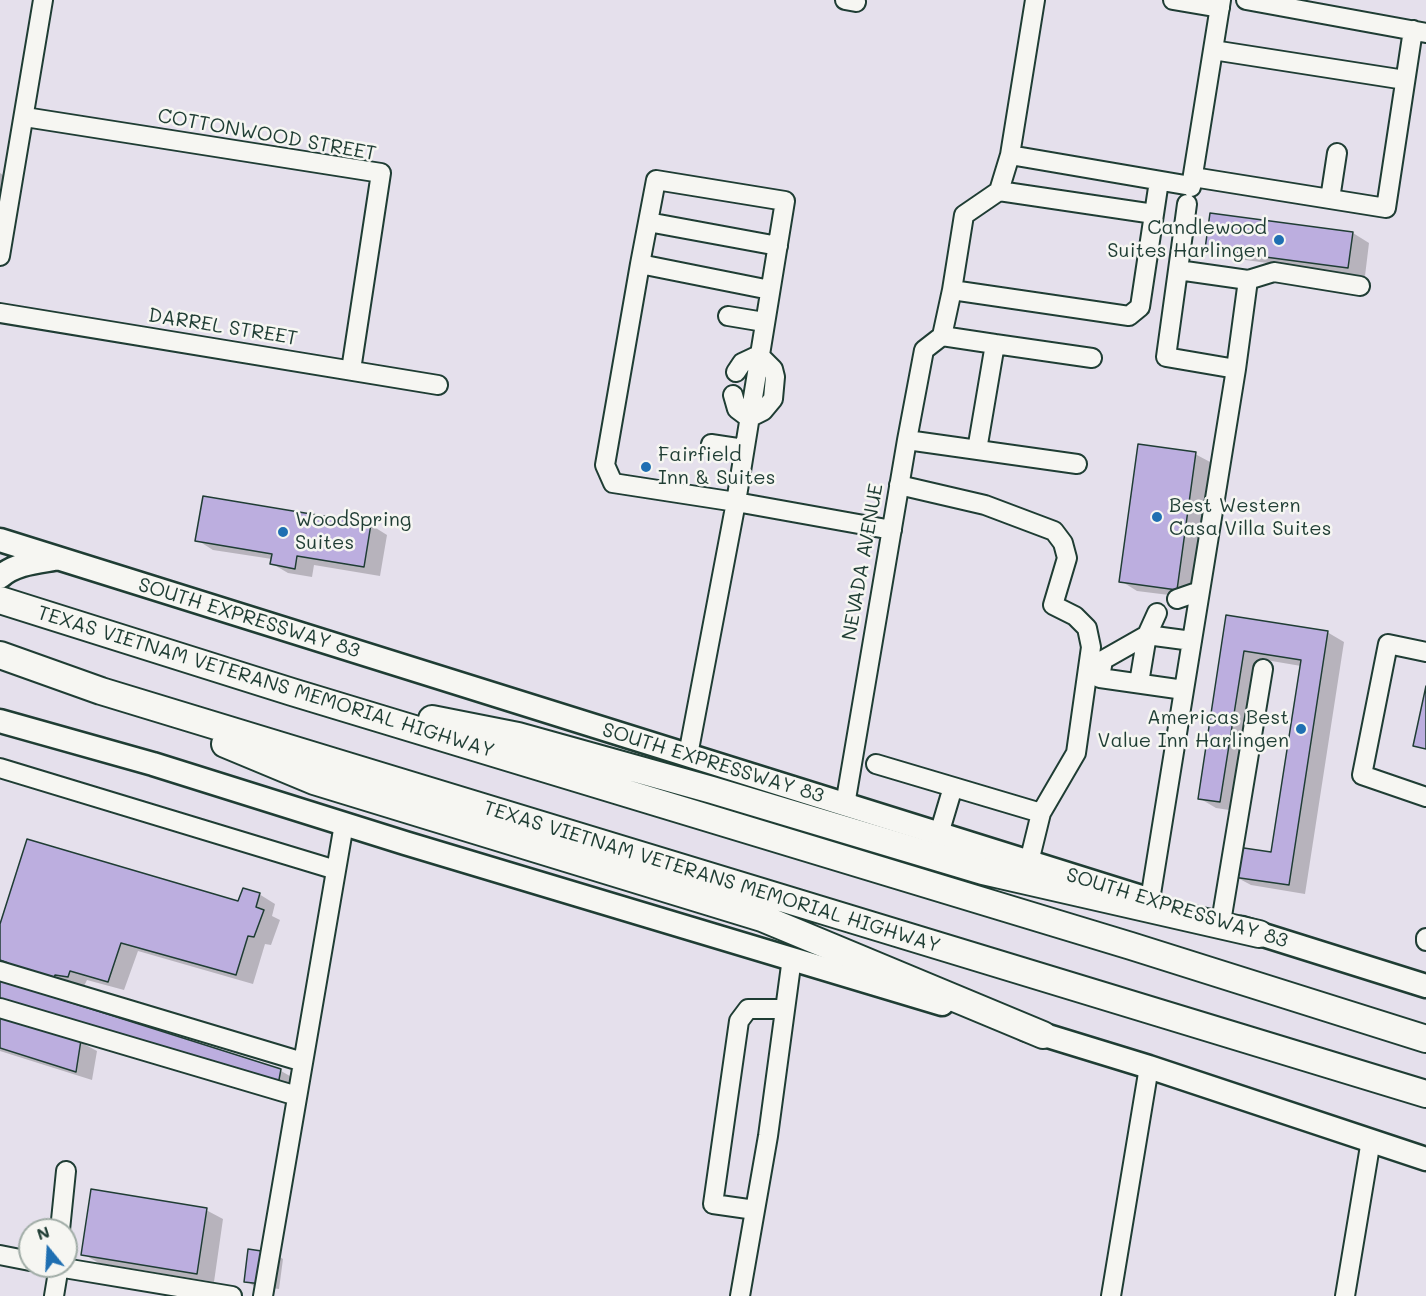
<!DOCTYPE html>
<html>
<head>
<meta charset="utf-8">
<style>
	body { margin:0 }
	#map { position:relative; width:1426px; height:1296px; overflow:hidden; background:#e5e0ec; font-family:Mali,sans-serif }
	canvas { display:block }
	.north { position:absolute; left:18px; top:1218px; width:60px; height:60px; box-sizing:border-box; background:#f6f6f2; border:2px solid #a0aca6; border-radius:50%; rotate:342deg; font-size:16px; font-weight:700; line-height:24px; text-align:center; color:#1f3d34 }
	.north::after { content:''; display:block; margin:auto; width:21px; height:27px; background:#1f6fb2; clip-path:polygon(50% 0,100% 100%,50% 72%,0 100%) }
</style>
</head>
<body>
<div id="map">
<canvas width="1426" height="1296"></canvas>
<div class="north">N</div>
</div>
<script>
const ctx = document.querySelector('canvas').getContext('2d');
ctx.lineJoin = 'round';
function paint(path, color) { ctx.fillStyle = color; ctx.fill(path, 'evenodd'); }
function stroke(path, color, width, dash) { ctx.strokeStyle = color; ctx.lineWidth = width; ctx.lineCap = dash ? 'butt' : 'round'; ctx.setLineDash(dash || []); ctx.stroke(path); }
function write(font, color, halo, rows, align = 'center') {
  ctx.font = font + ' Mali,sans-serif'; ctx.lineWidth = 5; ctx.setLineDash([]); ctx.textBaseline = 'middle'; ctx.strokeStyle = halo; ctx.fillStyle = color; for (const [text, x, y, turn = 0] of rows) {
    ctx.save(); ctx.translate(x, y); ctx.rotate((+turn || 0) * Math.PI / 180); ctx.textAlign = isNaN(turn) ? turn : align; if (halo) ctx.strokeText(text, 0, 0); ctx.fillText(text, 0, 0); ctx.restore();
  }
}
paint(new Path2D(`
	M0,173l6,4 -6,30z
	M1211,215l142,18 16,10 -4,33 -142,-19 -16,-9z
	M1195,454l17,9 -19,135 -56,-7 -16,-10z
	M204,497l167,28 16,10 -7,41 -66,-11 -2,12 -24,-4 -17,-10 1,-4 -59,-9 -16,-10z
	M1227,617l100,15 17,10 -39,252 -54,-9 -17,-9 38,-22 29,-188 -41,-7 -24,152 -20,-3 -17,-10z
	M259,894l16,10 -3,12 8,4 -9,25 -6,-1 -12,40 -115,-33 -14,39 -37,-10 -3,6 -12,-3 -8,19 217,69 16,9 -3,13 -294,-108 8,-19 -8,-5v-32l239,-26z
	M0,1017l80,25 17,9 -5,29 -92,-29z
	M206,1210l17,9 -9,63 -115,-19 -16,-9z
	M275,1254l8,5 -4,30 -25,-3 -8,-5z`), '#0003');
const building = new Path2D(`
	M1210,213l143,19 -5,36 -143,-19z
	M1138,444l58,8 -19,138 -58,-8z
	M203,496l168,28 -7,43 -67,-11 -2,13 -25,-5 2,-10 -77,-13z
	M1226,615l102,16 -39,254 -56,-8 4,-30 34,5 30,-192 -57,-9 -24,151 -22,-3z
	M1426,686v63l-13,-3z
	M27,839l211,62 5,-13 17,5 -4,14 8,3 -10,27 -6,-1 -12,39 -115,-32 -13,39 -38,-11 -2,6 -13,-2 -8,20 234,74 -3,16 -278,-83v-20l8,-19 -8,-3v-36z
	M0,1016l81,24 -5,32 -76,-24z
	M91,1189l116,19 -10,66 -116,-19z
	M248,1249l27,4 -4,32 -27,-3z`);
paint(building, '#bcaedf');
stroke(building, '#1f3d34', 1.5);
const minor = new Path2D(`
	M845,0l11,2
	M1035,0l-25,155 181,31
	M1173,0l47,8
	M1246,0l180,33
	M1213,50l192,30
	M25,117l356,56 -30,197
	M1010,155l-11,36 -35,24 -12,75 177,26 11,-9 19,-126
	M1193,177l193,31 27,-178
	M1191,187l30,-187
	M999,191l155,23
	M1330,199l7,-46
	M648,222l130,24
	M0,256l43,-256
	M640,264l16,-84 129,21 -49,301 -123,-19 -8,-18 35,-201 130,26
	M1178,270l9,-66
	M1248,280l26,-8 86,14
	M0,313l438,72
	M728,316l36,6
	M942,336l53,8
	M942,336l10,-46
	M733,395l4,14 12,9 14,-7 10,-12 2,-22 -2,-8 -14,-14 -17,8 -6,9
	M907,440l170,24
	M711,444l33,5
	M977,450l18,-106 97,14
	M899,485l86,20 69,26 9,12 4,15 -14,47 22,11 12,12 4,19 -15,106 -35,60
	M1177,599l23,-8
	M1426,652l-38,-8 -26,131 64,22
	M1139,683l8,-48 10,-22
	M1184,690l-84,-12 3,-18 44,-25 45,6
	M688,755l48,-253 156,28
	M876,764l165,49 -12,49
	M0,768l336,102
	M845,805l62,-365 17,-90 18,-14
	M939,834l14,-47
	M1150,900l86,-531 12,-89 -70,-10 -12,87 70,12
	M1221,922l42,-253
	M1426,938v3
	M0,971l303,91
	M0,1008l297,88
	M755,1210l-42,-6 26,-183 9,-12h37
	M60,1230l6,-59
	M0,1255l30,6
	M52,1266l180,30
	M54,1296l5,-30
	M263,1296l81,-472
	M740,1296l28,-160 24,-178
	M1111,1296l38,-229
	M1345,1296l26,-156`);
const major = new Path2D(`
	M0,540l1138,356
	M0,577c14,-13 36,-15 54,-18
	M0,721l153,43 252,79 537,161
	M1241,928l185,58
	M1025,1029l124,38 277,92`);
const highway = new Path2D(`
	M0,600l292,92 839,254 295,93
	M0,655l101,36 1325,403
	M432,719l86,17 194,54 271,81 276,63
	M225,744l89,37 448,137 281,117`);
stroke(minor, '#1f3d34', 22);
stroke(major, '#1f3d34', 27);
stroke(highway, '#1f3d34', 30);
stroke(minor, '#f6f6f2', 18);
stroke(major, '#f6f6f2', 22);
stroke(highway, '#f6f6f2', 26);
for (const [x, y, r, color] of [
	[1279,240,6,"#1f6fb2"],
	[646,467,6,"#1f6fb2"],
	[1157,517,6,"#1f6fb2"],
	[283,532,6,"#1f6fb2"],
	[1301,729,6,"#1f6fb2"]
]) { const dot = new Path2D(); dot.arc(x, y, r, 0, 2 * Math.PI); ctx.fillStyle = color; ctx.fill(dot); stroke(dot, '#f6f6f2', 2); }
write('20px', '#1f3d34', '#f6f6f2', [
	["COTTONWOOD STREET",267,135,10],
	["DARREL STREET",223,327,9],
	["NEVADA AVENUE",863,562,-80],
	["SOUTH EXPRESSWAY 83",249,618,17],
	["TEXAS VIETNAM VETERANS MEMORIAL HIGHWAY",266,682,17],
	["SOUTH EXPRESSWAY 83",713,763,17],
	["TEXAS VIETNAM VETERANS MEMORIAL HIGHWAY",712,877,17],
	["SOUTH EXPRESSWAY 83",1177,908,17]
]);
write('20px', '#1f3d34', '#f6f6f2', [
	["Candlewood",1267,228,"right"],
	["Suites Harlingen",1267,251,"right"],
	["Fairfield",658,455],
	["Inn & Suites",658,478],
	["Best Western",1169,506],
	["Casa Villa Suites",1169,529],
	["WoodSpring",295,520],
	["Suites",295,543],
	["Americas Best",1289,718,"right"],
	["Value Inn Harlingen",1289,741,"right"]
], 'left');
</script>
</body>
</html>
